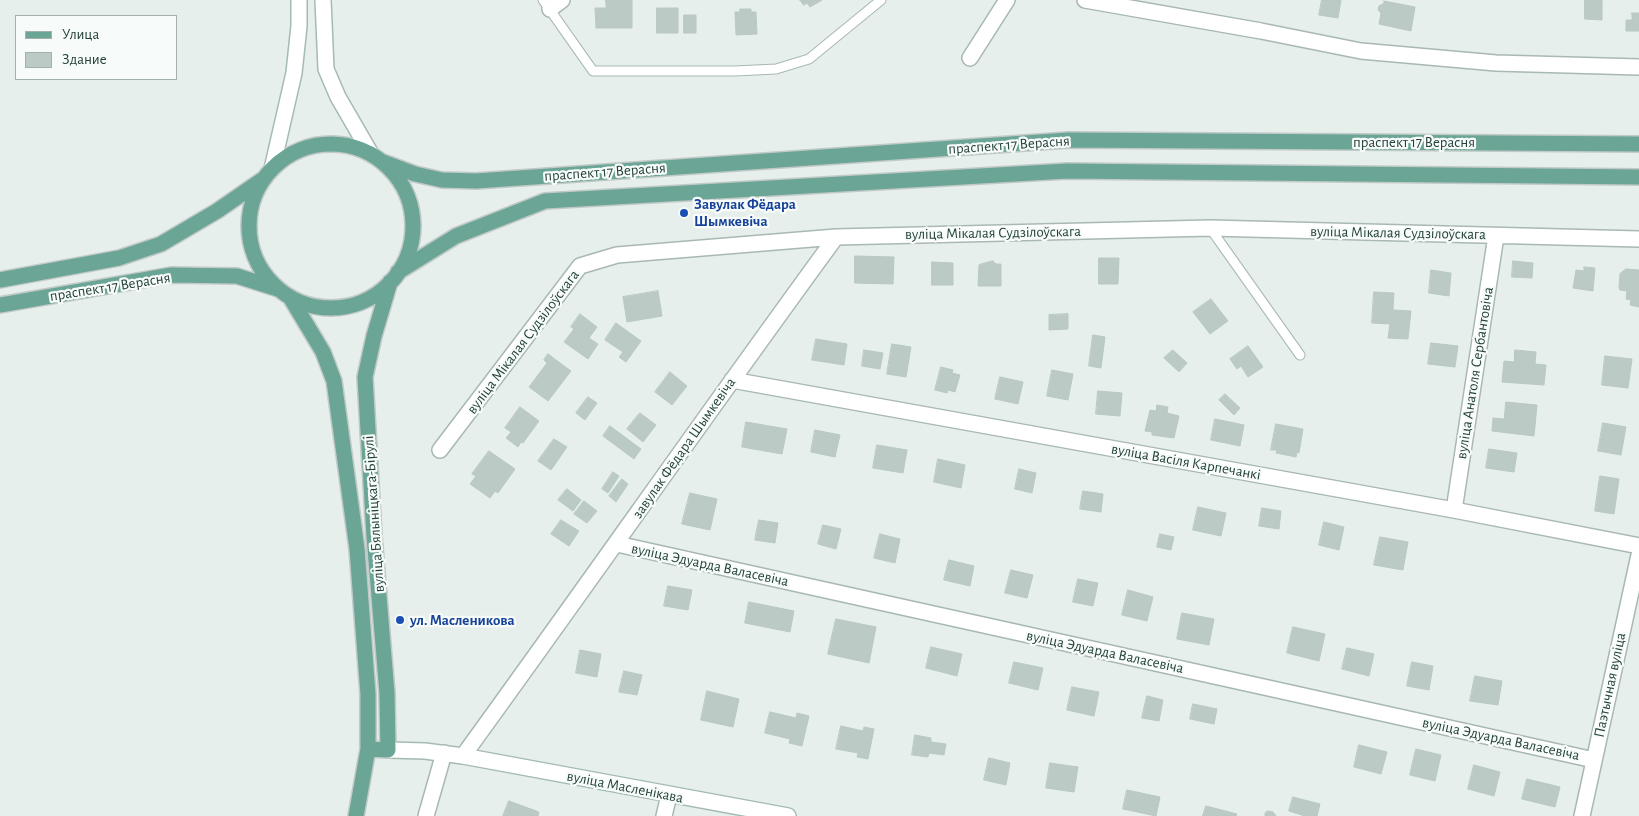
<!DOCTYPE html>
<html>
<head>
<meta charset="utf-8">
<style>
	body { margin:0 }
	#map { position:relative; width:1639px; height:816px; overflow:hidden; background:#e6efeb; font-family:"Alegreya Sans",sans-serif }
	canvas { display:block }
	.legend { position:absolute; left:15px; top:15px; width:162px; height:65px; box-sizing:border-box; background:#f7fbf9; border:1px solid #a3b1ad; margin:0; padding:6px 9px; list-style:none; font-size:15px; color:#24423a }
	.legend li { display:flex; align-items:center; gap:10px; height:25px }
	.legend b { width:25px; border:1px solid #a3b1ad }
</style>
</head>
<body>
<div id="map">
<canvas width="1639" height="816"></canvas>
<ul class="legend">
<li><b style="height:6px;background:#6aa596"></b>Улица</li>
<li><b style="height:14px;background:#bbcac4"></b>Здание</li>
</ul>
</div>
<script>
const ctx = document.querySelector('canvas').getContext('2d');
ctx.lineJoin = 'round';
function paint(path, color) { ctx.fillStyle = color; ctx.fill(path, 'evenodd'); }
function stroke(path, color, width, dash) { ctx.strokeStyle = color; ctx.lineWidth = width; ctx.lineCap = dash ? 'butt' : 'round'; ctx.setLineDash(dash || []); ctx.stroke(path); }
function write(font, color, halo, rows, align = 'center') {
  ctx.font = font + ' "Alegreya Sans",sans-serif'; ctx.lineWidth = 4.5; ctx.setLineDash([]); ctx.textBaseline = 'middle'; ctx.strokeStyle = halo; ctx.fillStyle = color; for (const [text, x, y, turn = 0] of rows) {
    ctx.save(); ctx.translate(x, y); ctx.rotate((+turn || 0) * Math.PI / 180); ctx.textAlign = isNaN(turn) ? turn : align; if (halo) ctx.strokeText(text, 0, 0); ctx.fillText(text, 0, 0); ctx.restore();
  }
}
const building = new Path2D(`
	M606,0h26v28h-36l-1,-20h11z
	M800,0h22l-12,7 -3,-4 -3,2z
	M1322,0h19l-3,18 -19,-3z
	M1585,0h17v20l-17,-1z
	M1384,1l31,6 -4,24 -32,-7 2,-11 -3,-3 1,-4 5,-3z
	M657,8h21v25h-21z
	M740,9h11v3h5l1,22 -21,1 -1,-23h5z
	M1632,13h7v18h-13v-11h6z
	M684,15h12v18h-12z
	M855,256l39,1 -1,27 -38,-1z
	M1099,258h20l-1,26h-19z
	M993,261l3,3h5v22h-23l1,-21z
	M1513,261l20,2 -1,15 -20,-1z
	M932,262l21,1v22h-21z
	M1584,267l11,1 -2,23 -20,-3 3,-18 8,1z
	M1626,269l13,1v37l-9,-2 1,-5 -5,-1 1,-8 -7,-1 -1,-3 1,-13z
	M1431,270l20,3 -2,23 -20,-3z
	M658,291l4,25 -35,6 -4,-25z
	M1374,292l20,1 -1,17 18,1 -3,28 -20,-1 2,-14 -18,-1z
	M1211,299l17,22 -18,13 -17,-22z
	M580,314l17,13 -8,11 9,6 -10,15 -24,-17 10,-13 -3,-2z
	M1068,314v15l-19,1v-15z
	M616,323l25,18 -15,21 -7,-5 4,-5 -18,-12z
	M1093,335l12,2 -4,31 -12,-2z
	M816,339l31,5 -3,21 -32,-5z
	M1431,343l27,3 -3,21 -27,-3z
	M892,344l19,3 -5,30 -19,-3z
	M1248,346l15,21 -15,10 -7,-11 -4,3 -7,-10z
	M864,350l19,3 -3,16 -18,-3z
	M1173,350l14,13 -8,9 -15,-14z
	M1515,350l21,2 -1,12 11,1 -2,20 -42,-3 2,-21 10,1z
	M548,354l23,17 -23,30 -19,-14 18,-24 -3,-3z
	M1605,356l27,3 -4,29 -26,-3z
	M941,367l12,3 -1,3 8,2 -5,17 -7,-2 -1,3 -12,-3z
	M1052,370l21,4 -5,26 -21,-4z
	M670,372l17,14 -15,19 -17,-13z
	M1000,377l23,5 -5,22 -23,-5z
	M1098,391l24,2 -2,23 -24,-2z
	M1225,394l15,14 -6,7 -15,-15z
	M588,397l9,6 -12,17 -9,-7z
	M1506,402l31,3 -3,31 -42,-5 1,-13 11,1z
	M1157,405l11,2 -1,6 12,3 -5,22 -22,-3v-3l-7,-1 5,-21 6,1z
	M520,407l19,14 -16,22 -2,-1 -3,5 -12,-9 5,-6 -6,-4z
	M640,413l16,12 -13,17 -16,-13z
	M1215,419l29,6 -4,21 -29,-6z
	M746,422l41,7 -5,25 -40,-7z
	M1603,423l23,4 -5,28 -23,-4z
	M1276,424l27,5 -4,24 -2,-1 -1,5 -20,-4 1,-3h-6z
	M610,426l31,23 -7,10 -31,-23z
	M815,430l25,5 -5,22 -24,-5z
	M554,439l13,8 -16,23 -13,-9z
	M877,445l30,5 -4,23 -30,-5z
	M1489,449l28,4 -3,19 -28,-4z
	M489,451l26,18 -17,24 -3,-2 -5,7 -20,-14 6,-8 -4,-2z
	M938,459l27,6 -4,23 -27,-6z
	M1019,469l17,4 -4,20 -17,-4z
	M613,472l6,4 -11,17 -6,-4z
	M1600,476l19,3 -5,35 -19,-3z
	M622,479l6,5 -12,18 -7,-6z
	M567,489l14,11 -8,11 -15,-11z
	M1083,491l20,3 -2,18 -21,-3z
	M690,493l27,6 -7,31 -28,-6z
	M584,501l13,10 -10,12 -13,-9z
	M1198,507l28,6 -5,23 -28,-6z
	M1262,508l19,3 -2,18 -20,-3z
	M561,520l18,11 -10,15 -18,-12z
	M759,520l19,3 -3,20 -20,-3z
	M1324,522l20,5 -5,23 -20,-5z
	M823,525l18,4 -5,20 -18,-5z
	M880,534l20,5 -5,24 -21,-5z
	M1160,534l14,3 -3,13 -14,-3z
	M1380,537l28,5 -5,28 -29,-5z
	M949,560l25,6 -4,20 -26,-6z
	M1011,570l22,5 -6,23 -22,-5z
	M1078,579l20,4 -5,23 -20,-4z
	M668,586l24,4 -4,20 -24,-4z
	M1128,590l25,7 -6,24 -25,-6z
	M749,602l45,9 -4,21 -45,-9z
	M1182,613l32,6 -5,26 -32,-6z
	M836,619l40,8 -7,36 -41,-9z
	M1293,627l32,7 -6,27 -32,-8z
	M931,647l31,7 -5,22 -31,-8z
	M1347,648l27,6 -5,22 -27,-7z
	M580,650l21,4 -4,23 -21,-4z
	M1014,662l29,6 -5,22 -29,-7z
	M1412,662l21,4 -4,24 -22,-4z
	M624,671l18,4 -5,20 -18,-3z
	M1475,676l27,5 -4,24 -28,-4z
	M1072,687l27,5 -5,24 -27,-6z
	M707,691l32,8 -6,28 -32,-7z
	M1147,696l16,4 -4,21 -17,-3z
	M1193,704l24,5 -3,15 -24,-5z
	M770,712l26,6 1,-5 12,3 -7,30 -13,-3 1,-4 -25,-6z
	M841,726l22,5 1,-4 10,2 -6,30 -11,-2 1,-4 -22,-4z
	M915,735l16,3v4l15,2 -2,11 -15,-2 -1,4 -16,-2z
	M1359,745l28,7 -6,22 -27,-7z
	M1416,749l25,6 -6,26 -25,-6z
	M989,758l21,5 -4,22 -22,-5z
	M1050,763l28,4 -4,25 -28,-4z
	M1474,765l26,7 -6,24 -26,-7z
	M1527,779l33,8 -5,20 -33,-8z
	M1127,790l33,7 -4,19 -33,-7z
	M1293,797l27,7 -3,12h-12l-16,-5z
	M509,801l30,11 -1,4h-35z
	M1206,806l31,8 -1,2h-33z
	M1268,811l5,1 3,4h-11v-3z`);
paint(building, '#bbcac4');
stroke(building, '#b8c9c2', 1);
const service = new Path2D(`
	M543,0l50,71h142l41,-2 33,-10 72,-59
	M1210,228l90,127`);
const minor = new Path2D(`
	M1085,0l176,31 100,20 135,12 143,4
	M550,9l12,-9
	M970,58l37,-58
	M732,380l722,130 185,36
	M440,450l140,-184 37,-11 219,-18 374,-9 429,11
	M1454,510l42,-274
	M617,544l977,216
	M463,756c125,-172 247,-347 373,-519
	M426,816l18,-63
	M664,816l5,-21
	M1582,816l57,-261`);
const secondary = new Path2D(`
	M323,0l3,69 12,28 33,57
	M272,169l22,-96 5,-47v-26
	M388,750l37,1 38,5 325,60`);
const primary = new Path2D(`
	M249 226a82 82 0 1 1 164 0a82 82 0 1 1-164 0Z
	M383,162l32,12 27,6 34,1 592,-41 571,4
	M398,272l58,-36 89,-35 522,-30 572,6
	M0,280l119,-22 42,-14 56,-33 45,-31
	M290,297l33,55 11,29 23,168 11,145v55
	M0,305l171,-30 66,1 41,13
	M356,816l12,-67 20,1 -1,-57 -13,-157 -9,-159 9,-41 16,-54`);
stroke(service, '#a8b8b2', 11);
stroke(minor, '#a8b8b2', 18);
stroke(secondary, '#a4bbb3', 18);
stroke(primary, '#c2cac8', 18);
stroke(service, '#fff', 9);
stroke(minor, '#fff', 15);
stroke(secondary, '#fff', 15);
stroke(primary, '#6aa596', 15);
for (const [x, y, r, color] of [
	[684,213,5,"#1a4fb4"],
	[400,620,5,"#1a4fb4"]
]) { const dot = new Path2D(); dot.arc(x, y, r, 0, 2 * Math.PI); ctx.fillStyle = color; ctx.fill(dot); stroke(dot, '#f7fbf9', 2); }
write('15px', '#24423a', '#f7fbf9', [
	["праспект 17 Верасня",1414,142],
	["праспект 17 Верасня",1009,145,-4],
	["праспект 17 Верасня",605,172,-4],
	["вуліца Мікалая Судзілоўскага",993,233,-1],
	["вуліца Мікалая Судзілоўскага",1398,233,1],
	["праспект 17 Верасня",110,287,-9],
	["вуліца Мікалая Судзілоўскага",523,342,-53],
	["вуліца Анатоля Сербантовіча",1475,373,-81],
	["завулак Фёдара Шымкевіча",684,448,-55],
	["вуліца Васіля Карпечанкі",1186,462,10],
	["вуліца Бялыніцкага-Бірулі",374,514,-94],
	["вуліца Эдуарда Валасевіча",710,565,12],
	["вуліца Эдуарда Валасевіча",1105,652,12],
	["Паэтычная вуліца",1610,685,-78],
	["вуліца Эдуарда Валасевіча",1501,739,12],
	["вуліца Масленікава",625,787,11]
]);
write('bold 15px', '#164399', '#f7fbf9', [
	["Завулак Фёдара",694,204],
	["Шымкевіча",694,221],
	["ул. Масленикова",410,620]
], 'left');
</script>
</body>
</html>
